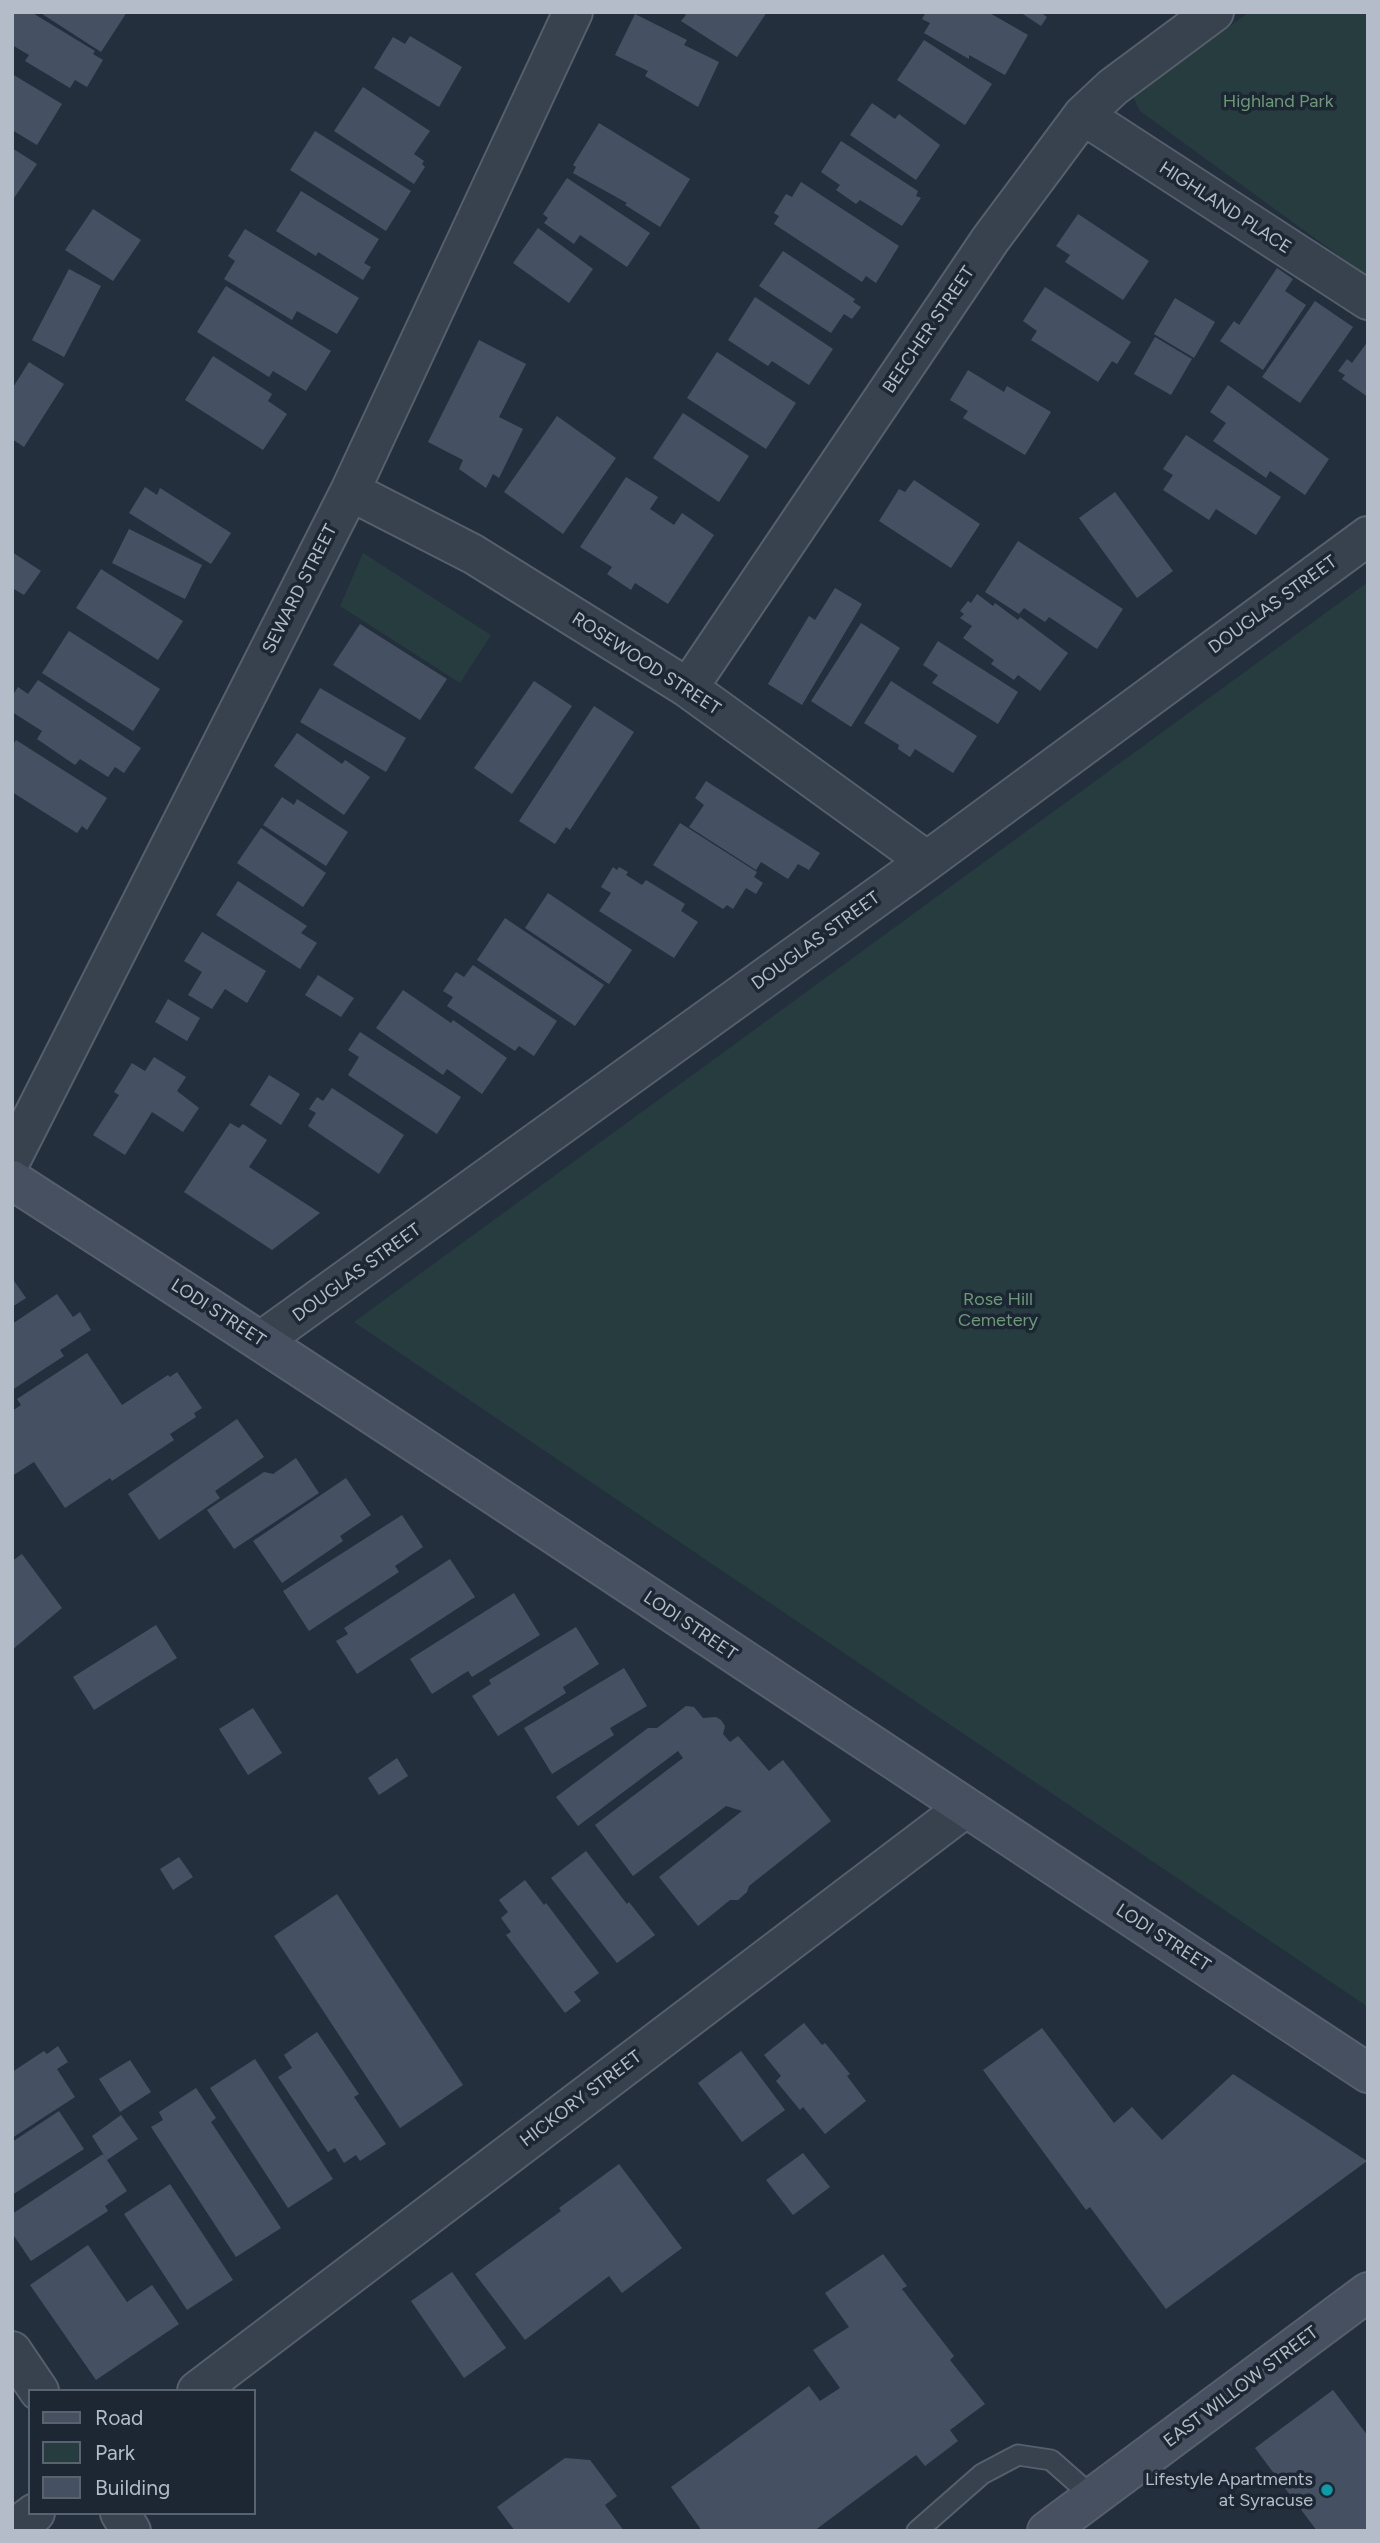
<!DOCTYPE html>
<html>
<head>
<meta charset="utf-8">
<style>
	body { margin:0 }
	#map { position:relative; width:1380px; height:2543px; overflow:hidden; background:#242f3e; font-family:Figtree,sans-serif }
	canvas { display:block }
	.frame { position:absolute; inset:0; border:14px solid #b4bcc9; pointer-events:none }
	.legend { position:absolute; left:28px; top:2389px; width:228px; height:126px; box-sizing:border-box; background:#1d2633; border:2px solid #59626f; margin:0; padding:9px 12px; list-style:none; font-size:21px; color:#b4bcc9 }
	.legend li { display:flex; align-items:center; gap:14px; height:35px }
	.legend b { width:35px; border:2px solid #59626f }
</style>
</head>
<body>
<div id="map">
<canvas width="1380" height="2543"></canvas>
<div class="frame"></div>
<ul class="legend">
<li><b style="height:9px;background:#465061"></b>Road</li>
<li><b style="height:19px;background:#263c3f"></b>Park</li>
<li><b style="height:19px;background:#455162"></b>Building</li>
</ul>
</div>
<script>
const ctx = document.querySelector('canvas').getContext('2d');
ctx.lineJoin = 'round';
function paint(path, color) { ctx.fillStyle = color; ctx.fill(path, 'evenodd'); }
function stroke(path, color, width, dash) { ctx.strokeStyle = color; ctx.lineWidth = width; ctx.lineCap = dash ? 'butt' : 'round'; ctx.setLineDash(dash || []); ctx.stroke(path); }
function write(font, color, halo, rows, align = 'center') {
  ctx.font = font + ' Figtree,sans-serif'; ctx.lineWidth = 7; ctx.setLineDash([]); ctx.textBaseline = 'middle'; ctx.strokeStyle = halo; ctx.fillStyle = color; for (const [text, x, y, turn = 0] of rows) {
    ctx.save(); ctx.translate(x, y); ctx.rotate((+turn || 0) * Math.PI / 180); ctx.textAlign = isNaN(turn) ? turn : align; if (halo) ctx.strokeText(text, 0, 0); ctx.fillText(text, 0, 0); ctx.restore();
  }
}
paint(new Path2D(`
	M1249,12h119v265l-228,-166 -7,-14z
	M363,553l128,82 -31,48 -120,-77z
	M1368,582v1425l-1014,-685z`), '#263c3f');
paint(new Path2D(`
	M12,12h19l64,39 -2,3 10,6 -16,27 -12,-7 -5,8 -45,-27 4,-6 -17,-10z
	M39,12h88l-26,40z
	M682,12h85l-30,45 -56,-36 5,-6z
	M926,12h62l40,23 -23,40 -36,-20v4l-45,-26 6,-10 -8,-4z
	M1020,12h20l7,5 -6,9z
	M635,14l52,26 -3,5 35,17 -21,45 -53,-31 3,-5 -33,-16z
	M410,36l52,31 -23,40 -65,-39 19,-31 12,7z
	M924,40l68,44 -27,41 -68,-45z
	M12,74l50,30 -25,41 -25,-15z
	M363,87l67,44 -16,23 10,7 -2,3 3,3 -11,17 -80,-53z
	M872,103l23,16 4,-5 41,31 -24,35 -66,-45z
	M599,123l91,56 -30,48 -35,-22 2,-2 -54,-30 3,-6 -3,-2z
	M315,131l96,60 -25,40 -96,-61z
	M841,141l77,50 -2,5 5,2 -19,28 -42,-26 -4,4 -20,-14 4,-5 -19,-13z
	M12,148l25,16 -25,37z
	M567,178l83,55 -23,34 -47,-32 -6,9 -30,-21 4,-5 -5,-4z
	M801,182l98,64 -23,37 -10,-7 -4,6 -88,-58 5,-8 -5,-3 12,-19 6,3z
	M301,191l78,48 -15,24 7,4 -8,13 -45,-28 -2,4 -40,-25z
	M93,209l48,31 -28,41 -48,-31z
	M1078,214l71,47 -26,39 -58,-38 5,-7 -14,-9z
	M538,228l55,41 -24,34 -56,-40z
	M245,229l114,69 -22,36 -40,-23 -5,9 -68,-41 11,-18 -7,-5z
	M783,251l72,48 -2,3 8,5 -9,12 -8,-5 -13,19 -72,-47z
	M1277,268l16,11 -8,12 21,14 -43,65 -43,-29 14,-20 5,4z
	M69,269l32,17 -37,71 -32,-17z
	M226,286l105,65 -25,40 -33,-20 -4,6 -72,-45z
	M1045,287l86,55 -14,22 -5,-3 -14,21 -67,-42 6,-9 -14,-10z
	M755,297l78,52 -24,36 -37,-24 -4,5 -40,-26z
	M1175,298l40,24 -21,36 -40,-24z
	M1315,301l38,26 -53,76 -38,-26z
	M1155,337l37,22 -21,36 -37,-21z
	M479,340l47,24 -27,53 24,12 -24,49 -6,-4 -7,14 -27,-19 4,-9 -35,-18z
	M1368,341v56l-26,-18 3,-4 -7,-4 9,-12 5,4z
	M717,352l79,51 -30,46 -79,-51z
	M213,356l59,38 -4,7 19,13 -24,36 -78,-50z
	M29,362l35,22 -40,63 -12,-8v-50z
	M968,370l36,22 3,-6 44,26 -26,43 -62,-37 5,-7 -18,-11z
	M1228,385l101,74 -24,36 -35,-24 -4,7 -53,-37 13,-18 -16,-11z
	M683,413l66,43 -30,46 -66,-44z
	M557,416l59,42 -53,76 -59,-42z
	M1186,435l95,62 -25,38 -40,-26 -7,11 -46,-30 10,-15 -10,-6z
	M626,477l32,20 -8,12 24,16 8,-12 32,22 -46,69 -33,-21 -4,7 -24,-16 5,-7 -32,-20z
	M914,480l66,44 -29,44 -72,-47 20,-32 6,3z
	M145,487l12,8 3,-7 71,45 -20,31 -82,-51z
	M1115,492l58,79 -36,27 -58,-80z
	M129,529l73,36 -17,34 -73,-36z
	M1018,541l105,68 -26,40 -48,-32 -4,5 -21,-14 -5,6 -34,-22z
	M12,552l29,19 -17,24 -12,-7z
	M101,569l82,52 -25,39 -82,-52z
	M835,588l27,16 -60,101 -34,-21 41,-68 6,4z
	M977,594l16,12 2,-3 23,17 2,-3 48,36 -28,38 -22,-16 -4,5 -23,-16 3,-4 -31,-22 9,-12 -12,-8 4,-4 -4,-3 8,-10 3,2z
	M861,623l39,25 -49,79 -40,-26z
	M360,624l87,55 -27,41 -87,-55z
	M69,631l91,58 -27,42 -91,-58z
	M938,641l80,51 -20,32 -66,-41 6,-8 -15,-10z
	M38,680l103,68 -17,25 -9,-6 -7,10 -28,-18 -5,6 -38,-26 5,-8 -30,-19v-16l6,-9 10,7z
	M534,681l38,25 -60,88 -38,-26z
	M891,681l86,55 -24,37 -38,-24 -5,8 -12,-8 1,-4 -35,-22z
	M320,688l86,50 -20,34 -86,-50z
	M594,706l40,26 -64,98 -4,-3 -11,17 -36,-23z
	M297,733l45,31 3,-4 25,17 -26,38 -70,-49z
	M16,740l91,58 -20,32 -5,-4 -5,7 -65,-41v-46z
	M706,781l114,72 -11,17 -11,-6 -10,15 -27,-17 -5,8 -67,-43 15,-22 -9,-7z
	M282,797l12,8 3,-6 51,33 -22,34 -63,-41z
	M680,823l77,49 -3,5 9,6 -7,11 -10,-6 -13,21 -6,-4 -4,4 -70,-44z
	M261,828l65,45 -23,34 -66,-44z
	M613,867l4,3 2,-3 9,5 -2,3 16,10 4,-5 39,24 -4,7 17,11 -24,36 -75,-47 12,-18 -10,-6z
	M238,881l69,45 -6,7 16,10 -17,26 -84,-54z
	M548,893l84,57 -23,34 -84,-56z
	M505,918l99,67 -29,41 -98,-66z
	M202,932l64,39 -19,32 -22,-14 -13,20 -24,-14 14,-23 -18,-11z
	M473,965l84,56 -23,35 -15,-10 -4,5 -68,-45 6,-9 -10,-6 13,-19 8,5z
	M318,975l36,23 -13,19 -36,-22z
	M403,990l48,33 2,-3 54,38 -25,36 -35,-25 -4,6 -67,-47z
	M168,999l32,19 -13,23 -32,-19z
	M360,1032l101,65 -24,37 -89,-59 11,-18 -11,-7z
	M154,1057l32,20 -9,14 22,17 -16,24 -31,-20 -27,43 -32,-20 26,-40 -5,-3 18,-29 13,8z
	M269,1075l31,19 -19,31 -31,-20z
	M332,1088l72,47 -25,39 -71,-48 8,-13 -7,-4 8,-12 6,4z
	M230,1123l9,5 4,-4 24,16 -18,27 71,46 -48,37 -88,-58z
	M12,1278l14,20 -14,9z
	M57,1294l16,23 7,-5 11,18 -31,20 4,6 -52,34v-66z
	M87,1353l35,52 46,-30 2,2 7,-5 25,36 -8,5 2,4 -26,17 4,6 -62,41 -2,-3 -45,30 -31,-46 -22,14v-65l9,-6 -4,-6z
	M237,1419l27,38 -49,34 5,7 -61,42 -31,-46z
	M296,1458l23,35 -85,56 -27,-39 57,-38 9,2z
	M346,1478l25,37 -31,21 3,5 -61,42 -29,-42z
	M402,1515l21,32 -28,19 4,6 -90,59 -26,-40z
	M22,1554l40,54 -50,42v-89z
	M450,1559l25,38 -118,77 -21,-33 12,-7 -4,-6z
	M514,1593l26,42 -68,42 -4,-6 -36,23 -22,-35z
	M156,1625l21,33 -83,52 -21,-33z
	M576,1627l23,37 -36,23 3,6 -68,43 -26,-40 19,-12 -2,-4z
	M624,1668l23,38 -37,22 4,7 -62,39 -28,-46z
	M686,1706l8,1 9,11 13,-1 5,3 4,6 -2,8 7,8 8,-6 31,35 14,-11 48,61 -82,65 -2,6 -9,8h-8l-32,26 -39,-49 83,-66 -16,-5 -93,70 -38,-51 88,-67 -5,-7 -100,75 -22,-29 92,-69h9z
	M253,1708l29,45 -34,22 -29,-46z
	M397,1758l11,18 -29,19 -11,-17z
	M586,1851l41,53 2,-2 26,33 -38,28 -66,-85z
	M179,1857l14,20 -20,13 -13,-21z
	M525,1880l19,25 2,-2 53,70 -25,19 7,9 -16,12 -59,-78 5,-3 -10,-14 7,-6 -9,-12z
	M337,1894l126,191 -63,43 -126,-192z
	M804,2023l18,22 3,-2 25,31 -3,2 19,25 -41,33 -22,-27 -3,3 -24,-29 5,-5 -17,-21z
	M1042,2028l72,95 18,-16 30,33 71,-66 134,87 -201,148 -76,-102 -4,3 -103,-140z
	M317,2032l42,62 -5,3 32,47 -26,17 -4,-6 -12,8 -9,-15 -7,4 -50,-75 14,-9 -8,-13z
	M58,2046l10,16 -11,7 18,28 -63,41v-66l32,-21 3,3z
	M741,2051l44,59 -43,32 -44,-59z
	M255,2059l78,120 -45,29 -78,-120z
	M130,2060l21,32 -31,20 -21,-33z
	M196,2088l20,30 -5,4 70,106 -45,29 -85,-130 12,-7 -4,-8z
	M59,2111l25,38 -72,46v-53z
	M121,2115l17,24 -31,21 -15,-24z
	M803,2153l27,34 -37,28 -27,-35z
	M103,2154l24,37 -22,15 3,5 -77,50 -19,-28v-19z
	M619,2164l63,84 -60,45 -13,-17 -84,64 -50,-66 86,-63 -2,-3z
	M170,2184l63,96 -46,30 -63,-96z
	M88,2245l39,57 25,-17 27,39 -83,56 -66,-95z
	M883,2254l24,32 -5,3 52,67 -4,4 35,44 -35,26 8,11 -33,25 -9,-11 -102,76h-112l-31,-44 138,-101 11,15 20,-13 -27,-38 36,-23 -24,-34z
	M452,2272l54,76 -42,30 -53,-77z
	M1333,2390l35,46v95h-51l-62,-83z
	M565,2458l25,2 27,36 -12,9 19,26h-109l-18,-24z`), '#455162');
const lane = new Path2D(`
	M917,2531l65,-57 36,-19 33,5 42,37`);
const street = new Path2D(`
	M1083,115l285,185
	M350,491l123,63 215,134 239,173
	M688,688l302,-448 93,-125 30,-28 101,-75
	M12,1158l338,-667 223,-479
	M261,1341l666,-480 441,-325
	M12,2351l27,40
	M197,2391l768,-583
	M120,2513l11,18
	M12,2530l23,-17`);
const secondary = new Path2D(`
	M12,1180c455,293 904,596 1356,893
	M1047,2531l321,-239`);
stroke(lane, '#565f6c', 23);
stroke(street, '#565f6c', 42);
stroke(secondary, '#565f6c', 42);
stroke(lane, '#38414e', 19);
stroke(street, '#38414e', 38);
stroke(secondary, '#465061', 38);
for (const [x, y, r, color] of [
	[1327,2490,7,"#0f9aa8"]
]) { const dot = new Path2D(); dot.arc(x, y, r, 0, 2 * Math.PI); ctx.fillStyle = color; ctx.fill(dot); stroke(dot, '#1d2633', 2.5); }
write('18px', '#6b9a76', '#1d2633', [
	["Highland Park",1278,102],
	["Rose Hill",998,1300],
	["Cemetery",998,1321]
]);
write('18px', '#b4bcc9', '#1d2633', [
	["HIGHLAND PLACE",1225,208,33],
	["BEECHER STREET",929,330,-56],
	["SEWARD STREET",300,589,-63],
	["DOUGLAS STREET",1273,605,-36],
	["ROSEWOOD STREET",646,664,33],
	["DOUGLAS STREET",816,941,-36],
	["DOUGLAS STREET",357,1273,-36],
	["LODI STREET",218,1313,33],
	["LODI STREET",690,1626,34],
	["LODI STREET",1163,1938,33],
	["HICKORY STREET",581,2099,-37],
	["EAST WILLOW STREET",1241,2387,-37]
]);
write('18px', '#b4bcc9', '#1d2633', [
	["Lifestyle Apartments",1313,2480],
	["at Syracuse",1313,2501]
], 'right');
</script>
</body>
</html>
